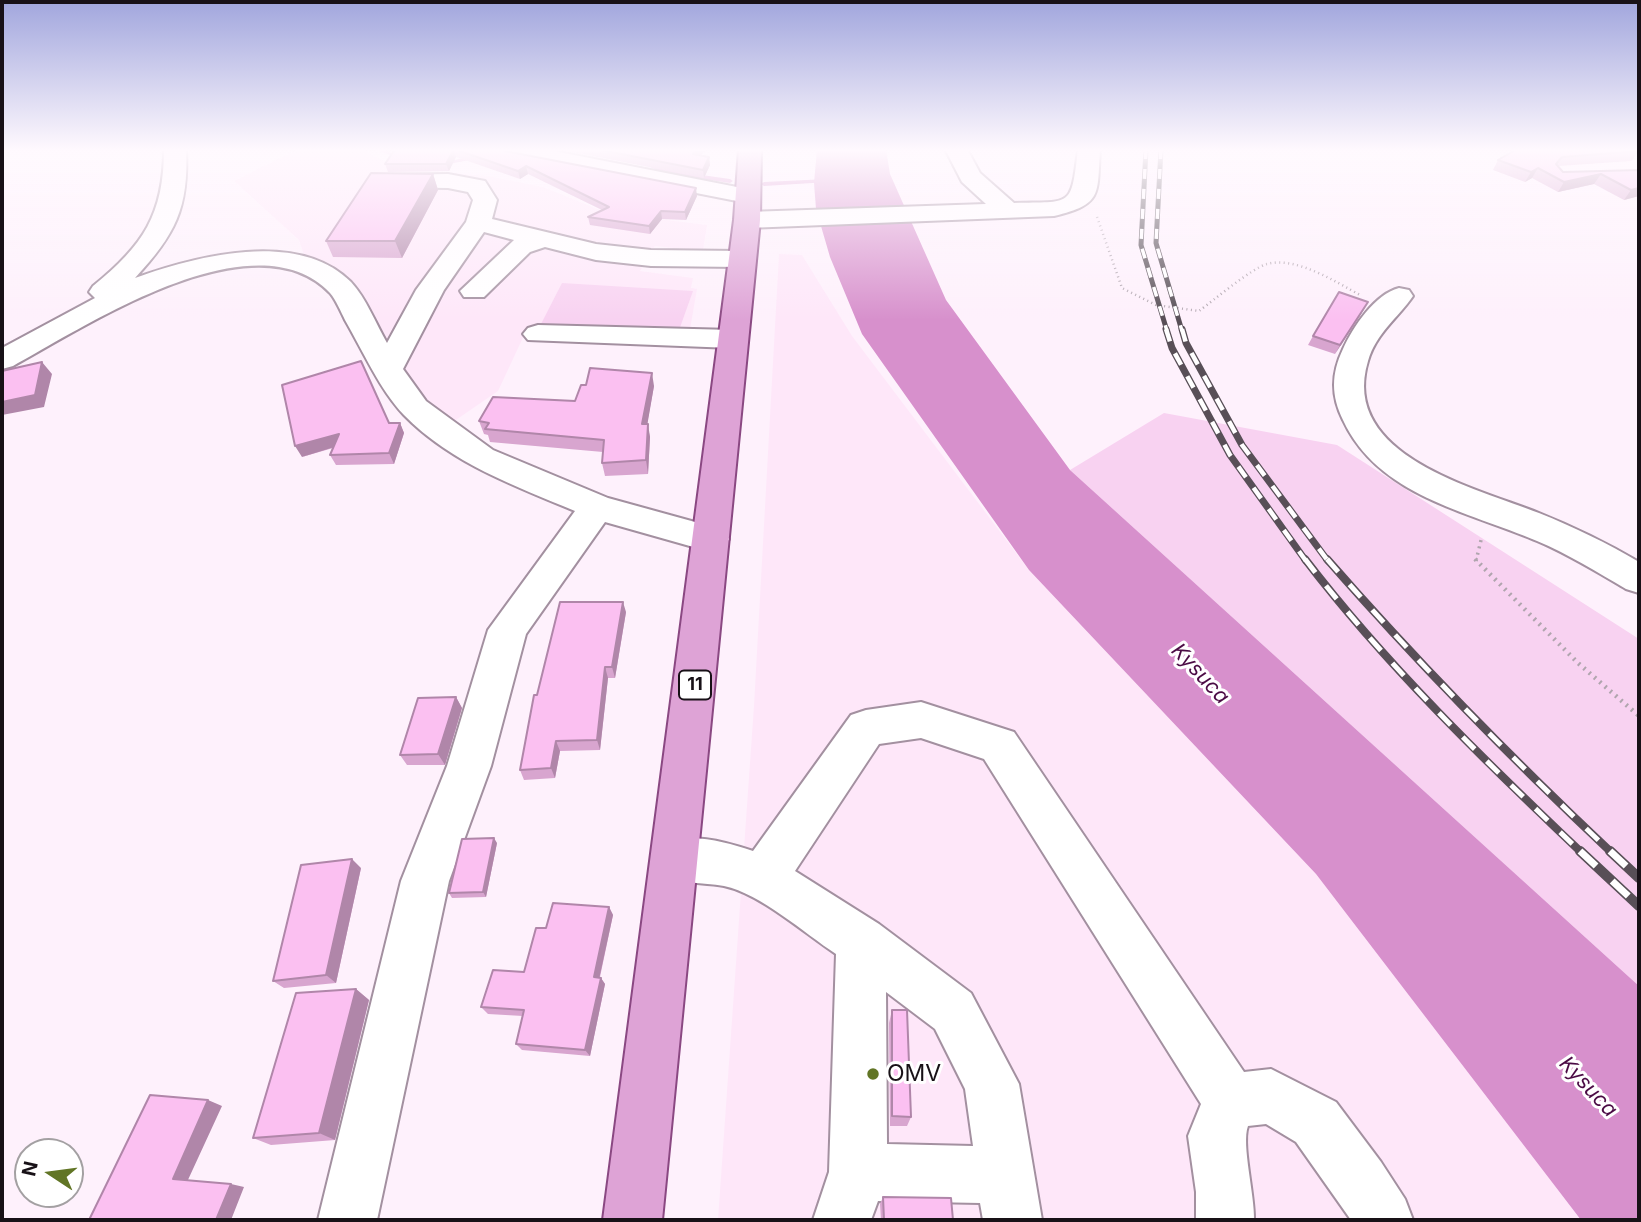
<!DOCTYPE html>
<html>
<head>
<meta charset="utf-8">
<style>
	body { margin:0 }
	#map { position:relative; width:1641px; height:1222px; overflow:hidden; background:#fef1fc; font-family:Inter,sans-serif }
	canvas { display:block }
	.frame { position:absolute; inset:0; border:4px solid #181117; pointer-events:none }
	.north { position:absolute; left:14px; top:1138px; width:70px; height:70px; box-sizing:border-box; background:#fff; border:2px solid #a3a0a2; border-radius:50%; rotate:283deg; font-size:19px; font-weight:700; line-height:28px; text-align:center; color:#181117 }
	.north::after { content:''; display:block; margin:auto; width:24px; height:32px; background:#617525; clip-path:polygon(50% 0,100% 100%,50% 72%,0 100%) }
</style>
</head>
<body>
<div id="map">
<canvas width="1641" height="1222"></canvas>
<div class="frame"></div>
<div class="north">N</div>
</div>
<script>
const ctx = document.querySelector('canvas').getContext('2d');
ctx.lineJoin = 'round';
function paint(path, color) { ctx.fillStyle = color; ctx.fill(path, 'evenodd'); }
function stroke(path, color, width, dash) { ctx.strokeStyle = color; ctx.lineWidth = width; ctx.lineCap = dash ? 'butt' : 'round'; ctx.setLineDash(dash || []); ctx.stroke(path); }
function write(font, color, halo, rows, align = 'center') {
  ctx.font = font + ' Inter,sans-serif'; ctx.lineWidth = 6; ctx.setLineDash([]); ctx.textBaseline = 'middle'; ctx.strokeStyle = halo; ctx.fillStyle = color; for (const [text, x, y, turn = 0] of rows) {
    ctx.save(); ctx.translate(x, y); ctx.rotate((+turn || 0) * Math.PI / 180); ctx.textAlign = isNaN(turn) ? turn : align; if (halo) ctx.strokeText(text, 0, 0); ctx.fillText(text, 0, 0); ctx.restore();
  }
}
paint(new Path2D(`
	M298,149h63l27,14 41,8 60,5 54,11 62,25 102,13 -4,26 -48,-5 -15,25 53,7 -2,10 6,1 -8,46 -162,-6 -29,62 -48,33 -21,-17 -26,-37 -27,-41 -19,-44 -19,-13 -28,-11 -6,-6 -5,-15 -65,-59z
	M779,254l23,1 50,81 177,234 287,304 265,346h-863l36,-514z`), '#fee7f9');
paint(new Path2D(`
	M562,283l131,8 -15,42 -137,-9z
	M1164,413l173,32 302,194v347l-569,-516z`), '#f8d2f1');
paint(new Path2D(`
	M817,149h69l4,25 56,126 124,170 569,516v234h-58l-265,-346 -287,-304 -167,-236 -32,-77 -14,-48 -2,-26z`), '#d790cc');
paint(new Path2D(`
	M373,149h9l24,9 -5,1z
	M632,149h7l13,15 15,6 63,9 3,2 -3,2 -67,-10 -15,-7z
	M478,155l3,2 -1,1 -41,8 -3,-2z
	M827,179l2,1v2l-65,4 -3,-2 3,-2z`), '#d790cc');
const minor = new Path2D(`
	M164,149h22c3,59 -11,86 -51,129 61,-22 163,-49 216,4 15,16 25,42 36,61l29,-53 50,-68 7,-22 -5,-8 -20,-4 -70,-1 -4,-5 4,-5 8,-2 62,-1 37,7 12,19 -5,19 104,25 55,6 90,1 9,2 4,6 -4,6 -9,2 -90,-1 -55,-6 -51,-13 -15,5 -46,45h-20l-4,-6 54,-51 -30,-8 -40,58 -41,79 23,32 67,49 115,48 116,32 5,9 -5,9 -13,4 -106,-30 -79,112 -35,132 -42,115 -72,339h-59l83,-339 46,-115 41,-136 87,-119c-60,-25 -124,-48 -171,-96 -24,-25 -41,-64 -59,-95 -4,-8 -9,-20 -15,-27 -76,-79 -245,34 -317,73l-11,3v-21l93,-50 -6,-6 4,-6c50,-40 71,-72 71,-137z
	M497,149h47l203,40 9,2 3,5 -3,5 -9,2 -239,-47z
	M945,149h22l13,24 34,30c58,-2 57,6 64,-54h22c-3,46 3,55 -46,67l-307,12 -9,-3 -4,-5 4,-5 9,-3 239,-8 -24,-22z
	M1399,288l10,2 4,6c-15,22 -37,37 -45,65 -29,95 108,127 171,152 35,14 68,30 100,49v31l-13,-4c-29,-17 -58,-35 -89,-48 -70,-30 -159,-45 -194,-121 -12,-24 -12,-46 0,-71 10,-22 32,-55 56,-61z
	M538,325l194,5 10,3 5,6 -5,6 -10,3 -204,-8 -5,-6 5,-6z
	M921,702l93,30 230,340 27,-3 65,33 45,60 24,37 8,21h-62l-55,-78 -30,-18 -18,2c-7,18 7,70 6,94h-58v-28l-8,-56 13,-32 -217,-345 -63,-21 -42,6 -84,127 84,53 92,69 48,91 23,136h-59l-3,-17 -102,-2 -7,19h-58l16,-48 7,-218c-32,-21 -75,-60 -112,-68 -22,-4 -43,-2 -65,-10l-6,-16 6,-16c31,-12 64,-3 94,7l98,-136 15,-5zM886,992l49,37 30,60 8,57 -86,-2z`);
const major = new Path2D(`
	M739,149h22l-1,71 -98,1000h-59l131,-1000z`);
stroke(minor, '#a390a0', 4);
stroke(major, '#8a4882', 4);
stroke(new Path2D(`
	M1097,217l25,71 34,17 43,6c15,-11 53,-43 68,-47 29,-8 69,18 93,31`), '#b0a5ae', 2.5, [1, 3.5]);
stroke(new Path2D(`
	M1476,561l6,-25`), '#b0a5ae', 3.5, [2, 4.5]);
stroke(new Path2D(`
	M1475,559l103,104 61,53`), '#b0a5ae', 4.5, [2, 5]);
paint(minor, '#fff');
paint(major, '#dea3d6');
const railFar3 = new Path2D(`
	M1146,149l-5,96 26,86
	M1161,149l-5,94 26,88`);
const railFar2 = new Path2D(`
	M1166,329l6,19 58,107 76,106
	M1182,329l4,14 56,102 86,116`);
const railFar1 = new Path2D(`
	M1305,559c81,106 180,202 277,294
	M1327,559c90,103 185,200 285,294`);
const rail = new Path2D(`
	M1580,851l59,55
	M1610,851l29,27`);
stroke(railFar3, '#584f57', 5);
stroke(railFar2, '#584f57', 7);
stroke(railFar1, '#584f57', 8);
stroke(rail, '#584f57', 10);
stroke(railFar3, '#fff', 3.5, [10]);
stroke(railFar2, '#fff', 4.5, [13]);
stroke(railFar1, '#fff', 5, [17]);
stroke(rail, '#fff', 7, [22]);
paint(new Path2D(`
	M398,149l107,2 192,45 -11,24 -24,-1 -12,15 -60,-9 -2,-8 14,-7 -74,-36 -8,5 -64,-22 -7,14 -61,1 -3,-8z
	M558,149h149l-6,6 8,2 1,8 -6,13z
	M1638,151l-6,10 -74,5 5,6 76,-2v26l-15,4 -30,-16 -36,8 -26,-14 -7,4 -32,-12 5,-10z
	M433,174l5,16 -36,68 -69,-1 -7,-16z
	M1368,302l-33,52 -27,-9 5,-9z
	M654,386l-7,38 3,13 -2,37 -43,2 -3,-13 1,-11 -113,-10 -2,-7 -4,-1 -5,-13z
	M389,423h11l4,10 -10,31 -58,1 -6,-10 3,-7 -31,9z
	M626,612l-11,66h-7l-8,72 -40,1 -5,27 -31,2 -4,-10 17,-75z
	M456,697l6,11 -17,57h-38l-7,-10z
	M497,843l-11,54 -34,1 -3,-5z
	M361,868l-25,115 -52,5 -11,-7z
	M609,907l4,8 -13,62 5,7 -15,72 -68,-6 -6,-6 7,-28 -35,-2 -7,-7 43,-35 22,-44z
	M356,989l13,11 -34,140 -64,5 -18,-7z
	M892,1010l19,107 -4,9h-17l-1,-103z
	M883,1197l70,23h-72l-1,-16z`), '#d8a5cf');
paint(new Path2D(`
	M454,149l2,8 -7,14 -3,-7z
	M698,149h9l-13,13 -1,-8z
	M709,157l1,8 -6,13 -1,-8z
	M526,166l2,8 -8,5 -2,-8z
	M1538,168l-6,10 -7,4 6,-10z
	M433,174l5,16 -36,68 -7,-17z
	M1601,174l-7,10 -36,8 6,-10z
	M696,188l1,8 -11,24 -1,-8z
	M1639,188v8l-15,4 7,-10z
	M661,211l1,8 -12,15 -1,-8z
	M1368,302l-5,9 -28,43 5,-9z
	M42,362l10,12 -8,33 -42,8v-13z
	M652,373l2,13 -9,52 -3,-14z
	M400,423l4,10 -10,31 -5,-11z
	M648,424l2,13 -2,37 -2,-14z
	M339,434l5,10 -42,13 -7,-11z
	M623,602l3,10 -11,66 -3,-11z
	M605,667l3,11 -8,72 -3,-10z
	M456,697l6,11 -17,57 -7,-11z
	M556,741l4,10 -5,27 -4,-10z
	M494,838l3,5 -11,54 -3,-5z
	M352,859l9,9 -25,115 -10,-8z
	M609,907l4,8 -15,69 -4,-7z
	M601,978l4,6 -15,72 -5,-6z
	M356,989l13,11 -34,140 -16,-7z
	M208,1100l14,6 -35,76 -14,-3z
	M231,1184l13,3 -13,33h-15z`), '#b086a9');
const building = new Path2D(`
	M398,149h105l2,2 191,37 -11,24 -24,-1 -12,15 -61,-9 21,-10 -83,-41 -8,5 -64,-22 -8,15h-61l8,-12z
	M596,149h102l-5,5 16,3 -6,13z
	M1517,149h118l3,2 -76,6 -6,7 7,8 76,-2v18l-8,2 -30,-16 -37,8 -26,-14 -7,4 -33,-12z
	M371,173l62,1 -38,67h-69z
	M1339,292l29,10 -28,43 -27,-9z
	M361,361l28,62h11l-11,30 -59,2 9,-21 -44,12 -13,-61z
	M42,362l-7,33 -33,7v-31z
	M590,368l62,5 -10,51h6l-2,36 -44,3 2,-23 -119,-11 4,-6 -10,-2 14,-24 82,4 6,-16h5z
	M560,602h63l-11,65h-7l-8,73 -41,1 -5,27 -31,2 14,-75h3z
	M456,697l-18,57 -38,1 18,-57z
	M494,838l-11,54 -34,1 13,-54z
	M352,859l-26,116 -53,6 28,-116z
	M553,903l56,4 -15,70 7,1 -16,72 -69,-6 8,-34 -43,-3 12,-37 31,2 12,-44h10z
	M356,989l-37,144 -66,5 43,-145z
	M892,1010h15l4,107 -19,-1z
	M150,1095l58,5 -35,79 58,5 -15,36h-127z
	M883,1197l68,1 2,22h-69z`);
paint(building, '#fbc0f1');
stroke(building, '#b086a9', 2);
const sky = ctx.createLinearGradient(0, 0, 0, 320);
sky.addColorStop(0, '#a1a6dd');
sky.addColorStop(0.47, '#fff9fe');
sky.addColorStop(1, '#fff9fe00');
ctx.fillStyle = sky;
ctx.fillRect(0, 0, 1641, 320);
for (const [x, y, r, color] of [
	[873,1074,7,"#617525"]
]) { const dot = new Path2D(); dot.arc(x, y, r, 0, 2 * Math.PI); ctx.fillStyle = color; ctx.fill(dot); stroke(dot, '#fff', 2.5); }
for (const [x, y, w] of [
	[695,685,32]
]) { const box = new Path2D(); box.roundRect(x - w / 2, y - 14.5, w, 29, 5); ctx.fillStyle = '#fff'; ctx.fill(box); stroke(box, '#181117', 2); }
write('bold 18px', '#181117', null, [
	["11",695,685]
]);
write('italic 21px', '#4b0b45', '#fff', [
	["Kysuca",1200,674,47],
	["Kysuca",1588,1087,47]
]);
write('23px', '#181117', '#fff', [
	["OMV",887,1074]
], 'left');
</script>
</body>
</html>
